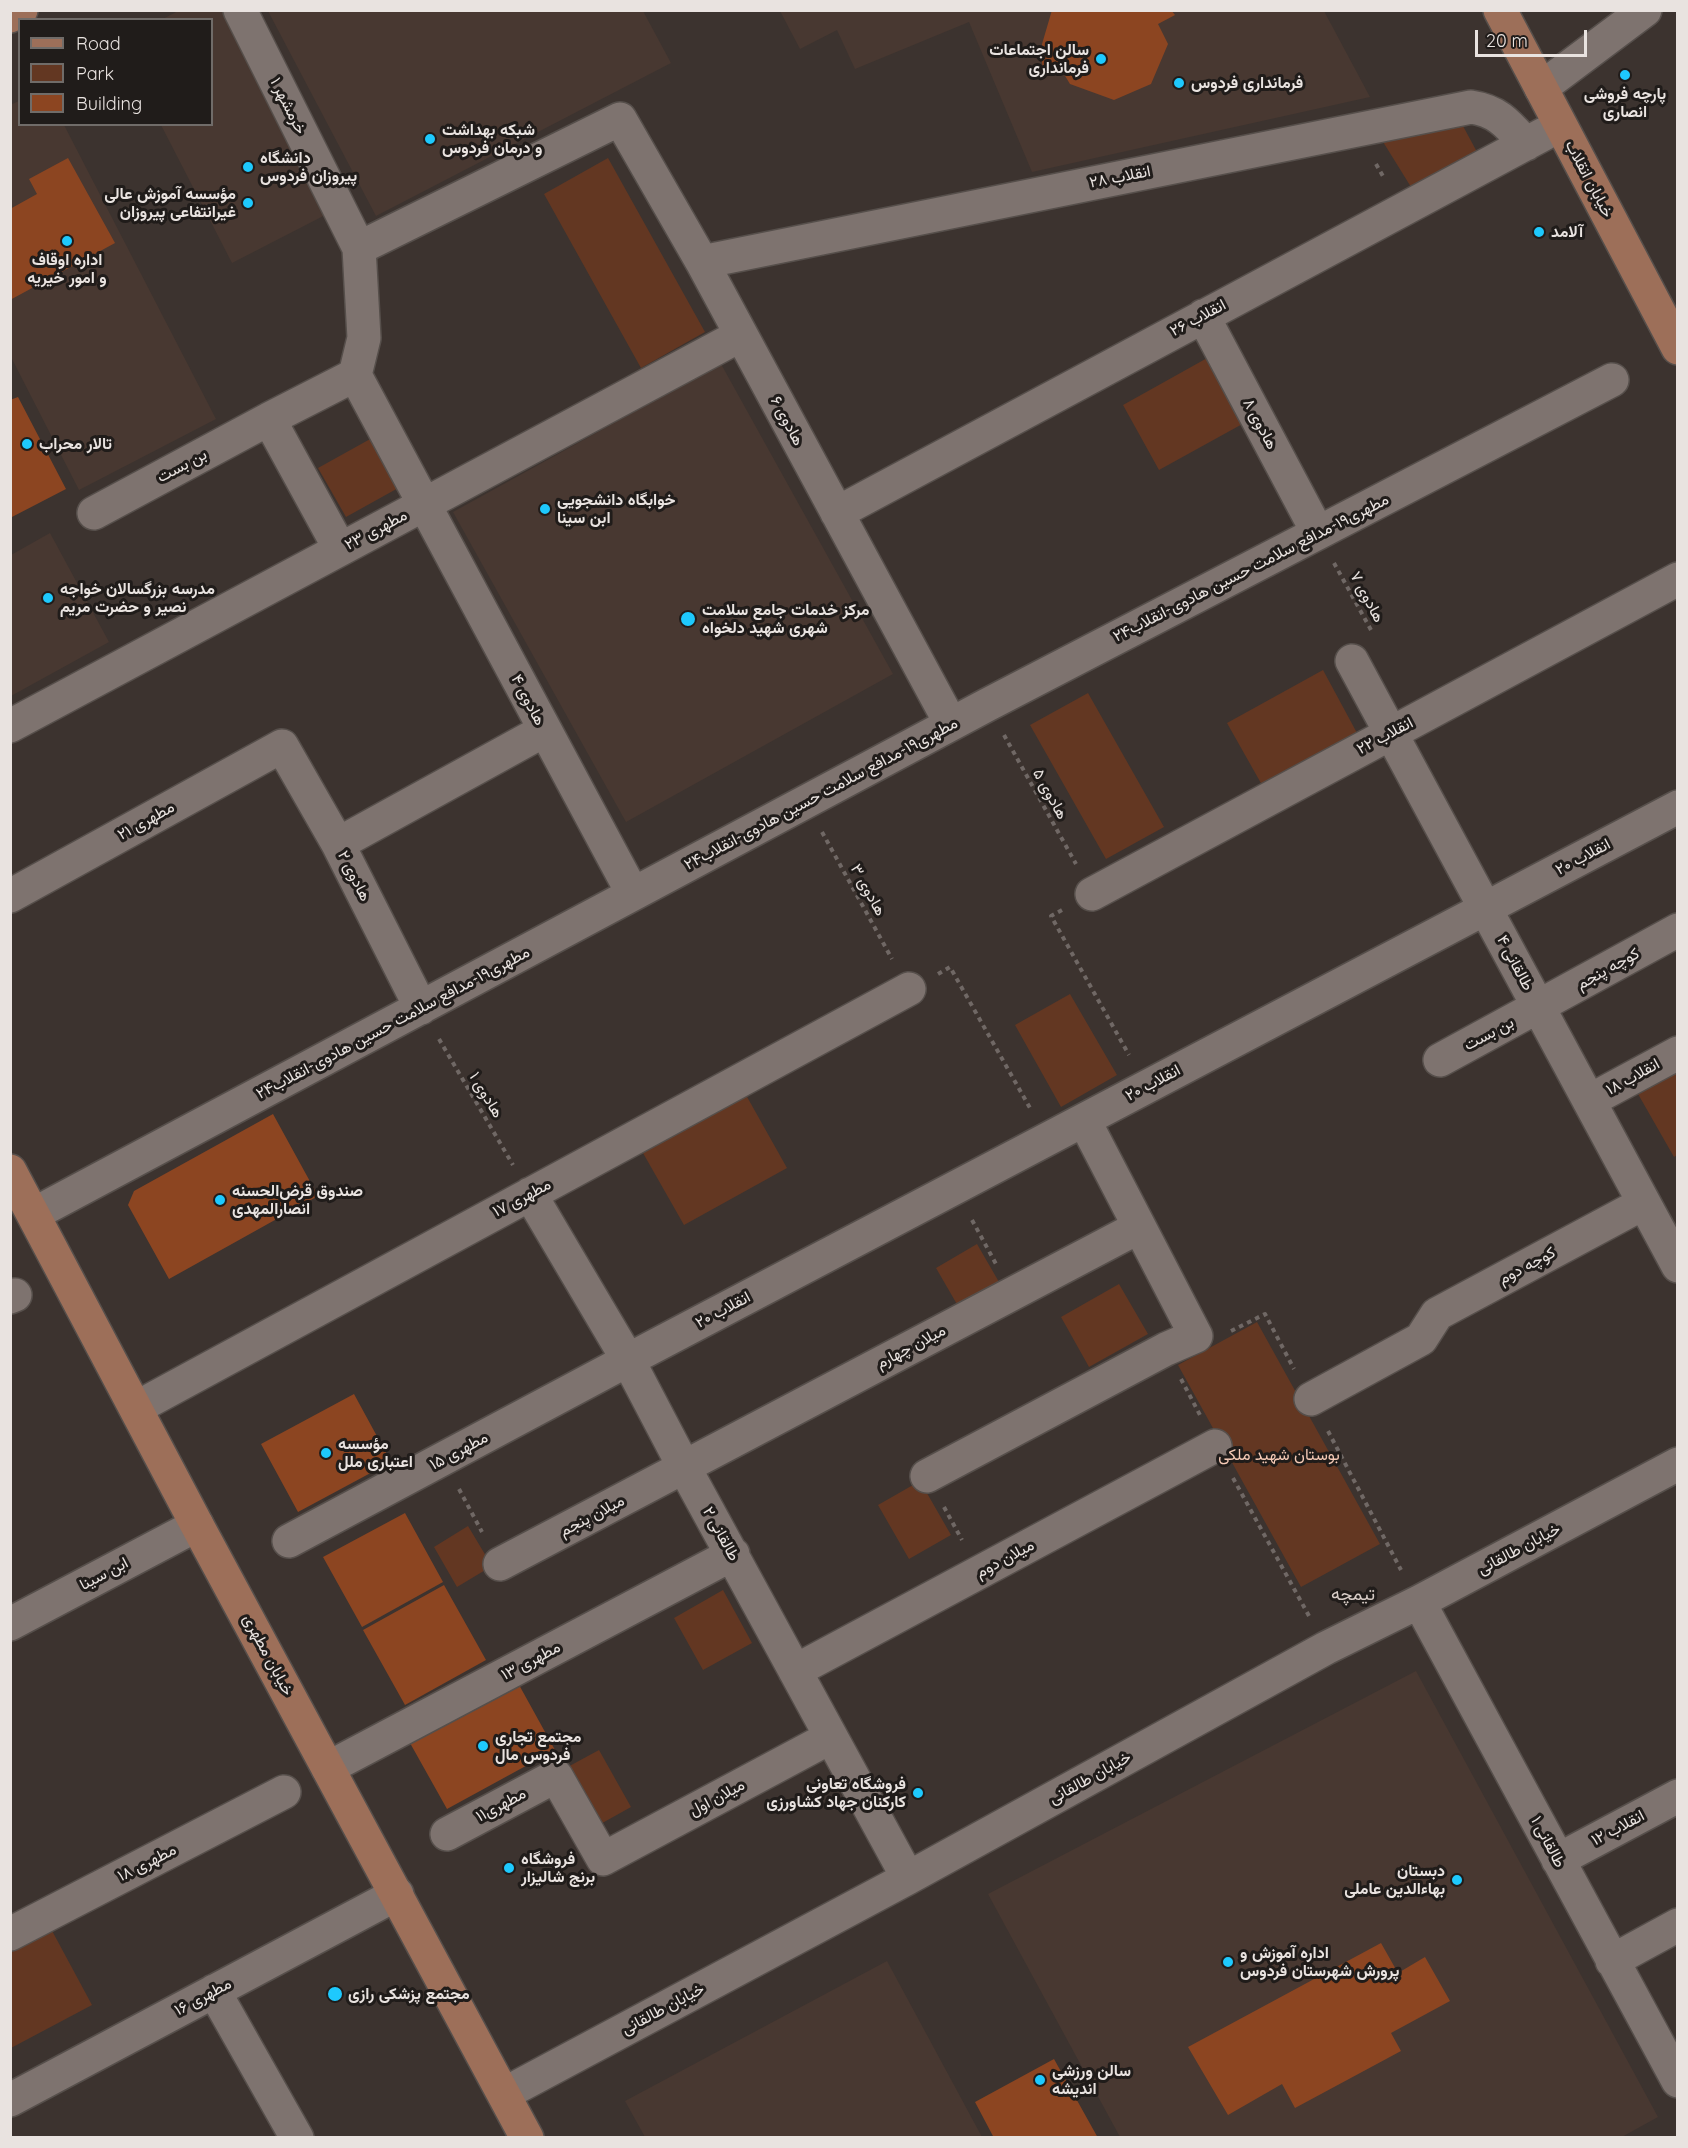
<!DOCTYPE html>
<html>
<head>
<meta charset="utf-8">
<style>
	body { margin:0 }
	#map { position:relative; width:1688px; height:2148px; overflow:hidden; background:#3c332f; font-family:Quicksand,sans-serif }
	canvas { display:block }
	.frame { position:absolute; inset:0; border:12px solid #e9e3e0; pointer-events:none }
	.legend { position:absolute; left:18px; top:18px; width:195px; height:108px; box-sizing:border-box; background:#201c1a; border:2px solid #706c69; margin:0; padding:8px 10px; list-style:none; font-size:18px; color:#e9e3e0 }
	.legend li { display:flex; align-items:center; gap:12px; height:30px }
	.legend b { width:30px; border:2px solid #706c69 }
	.scale { position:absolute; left:1475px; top:30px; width:112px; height:27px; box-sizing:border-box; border:3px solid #e9e3e0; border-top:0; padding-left:8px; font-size:18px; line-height:21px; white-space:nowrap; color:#e9e3e0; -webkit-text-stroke:4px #201c1a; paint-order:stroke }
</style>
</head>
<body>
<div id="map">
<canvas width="1688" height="2148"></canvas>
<div class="frame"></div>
<ul class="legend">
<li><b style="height:8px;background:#9d6f59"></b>Road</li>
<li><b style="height:16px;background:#633722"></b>Park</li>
<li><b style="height:16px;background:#8c4521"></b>Building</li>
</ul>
<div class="scale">20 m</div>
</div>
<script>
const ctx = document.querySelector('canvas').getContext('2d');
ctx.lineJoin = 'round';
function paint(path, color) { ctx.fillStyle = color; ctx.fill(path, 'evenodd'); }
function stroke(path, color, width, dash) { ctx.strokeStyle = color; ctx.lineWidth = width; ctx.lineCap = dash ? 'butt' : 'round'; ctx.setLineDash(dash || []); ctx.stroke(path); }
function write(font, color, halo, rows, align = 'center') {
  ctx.font = font + ' Quicksand,Vazirmatn,sans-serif'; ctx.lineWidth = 6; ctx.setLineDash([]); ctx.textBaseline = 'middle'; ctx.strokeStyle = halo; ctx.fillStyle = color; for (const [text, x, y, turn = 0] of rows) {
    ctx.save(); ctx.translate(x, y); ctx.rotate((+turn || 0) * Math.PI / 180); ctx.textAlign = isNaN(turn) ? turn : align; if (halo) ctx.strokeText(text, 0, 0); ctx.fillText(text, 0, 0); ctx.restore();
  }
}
paint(new Path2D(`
	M178,11h55l102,199 -103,53 -71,-138 51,-1v-104h-51z
	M268,11h375l28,52 -295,153z
	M780,11h544l46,86 -338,75 -63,-150 -114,47 -18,-39 -37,19z
	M19,101l1,23 44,1 152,294 -137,71 -68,-133 -1,-252z
	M721,364l172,310 -267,148 -173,-310z
	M50,533l59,109 -98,54v-141z
	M1416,1671l242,446 -38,21 -500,-1 -132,-243z
	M887,1961l95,176h-337l-20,-36z`), '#483831');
paint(new Path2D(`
	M1463,126l14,26 -66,35 -31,-50z
	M608,158l97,174 -64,36 -97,-174z
	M1209,357l37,65 -87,48 -36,-65z
	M372,438l28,49 -54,30 -28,-49z
	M1323,670l34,63 -95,52 -35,-62z
	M1088,693l76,134 -58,32 -76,-134z
	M1070,994l47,81 -56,32 -46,-82z
	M1677,1071v84l-3,2 -36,-63z
	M746,1095l41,73 -103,57 -41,-72z
	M977,1244l22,38 -41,24 -22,-38z
	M1119,1284l29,50 -59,33 -28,-50z
	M1257,1322l123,222 -79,43 -123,-222z
	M920,1481l31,54 -42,24 -31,-54z
	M468,1526l24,40 -35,21 -23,-40z
	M723,1590l29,53 -49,27 -29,-52z
	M599,1750l32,57 -34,19 -33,-57z
	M50,1927l42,78 -81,43 -1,-100z`), '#633722');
paint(new Path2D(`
	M1052,10h119l4,5 -17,9 10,20 -17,40 -37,16 -44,-16 -11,-18 -15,8 -4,-23z
	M68,158l47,85 -105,57v-91l27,-15 -8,-15z
	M18,397l48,92 -56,29v-118z
	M273,1114l45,82 -149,83 -41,-74 6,-14z
	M354,1394l37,68 -93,50 -37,-68z
	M405,1513l38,69 -81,45 -39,-70z
	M444,1585l42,75 -81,45 -42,-75z
	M518,1683l37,67 -108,59 -37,-66z
	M1381,1943l17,30 27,-16 25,44 -59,32 10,18 -106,57 -13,-24 -54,31 -40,-68z
	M1054,2059l44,79h-104l-19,-36z`), '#8c4521');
const minor = new Path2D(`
	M240,10l119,238 5,90 -9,37
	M1541,88l104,-78
	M359,248l261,-129 82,143 249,462
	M702,262l769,-155c27,4 37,17 55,37
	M1203,316l115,217
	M94,513l175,-94
	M837,513l707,-379
	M340,549l-71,-130 86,-44 278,519
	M1352,661l326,605
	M10,726l731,-391
	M338,844l207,-114
	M1092,894l586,-315
	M10,896l272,-150 56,98 83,164
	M1440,1060l238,-130
	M1589,1101l89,-48
	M530,1194l98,166 56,107 224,411
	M34,1214l953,-509 625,-325
	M10,1297l5,-2
	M1311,1399l110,-60 16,-25 207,-111
	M136,1408l773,-419
	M927,1476l239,-127 30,-13 -112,-216
	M289,1541l339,-181 1050,-553
	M500,1564l639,-337
	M1419,1602l259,479
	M10,1624l187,-99
	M795,1671l420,-225
	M328,1768l405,-214
	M447,1834l109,-58 47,83 228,-122
	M1558,1860l120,-64
	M10,1934l274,-142
	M1612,1961l66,-36
	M214,1991l83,147
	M504,2094l404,-216 418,-230 93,-46 259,-138
	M10,2100l387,-206`);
const major = new Path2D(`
	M1500,10l178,338
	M10,16l11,-6
	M10,1171l187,354 330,613`);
stroke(minor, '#564f4b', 36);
stroke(major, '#564f4b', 36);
stroke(new Path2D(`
	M1376,164l8,14
	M1334,563l37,67
	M1004,735l72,129
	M822,832l70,127
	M1062,910l-11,6 78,139
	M938,974l12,-7 80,141
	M439,1039l74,126
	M972,1220l24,44
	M1231,1331l34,-17 29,55
	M1181,1379l19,36
	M1328,1431l73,139
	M1233,1478l76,138
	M459,1489l23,43
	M944,1507l18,33`), '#706865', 4, [4.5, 4.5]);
stroke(minor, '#7e736f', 33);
stroke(major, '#9d6f59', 33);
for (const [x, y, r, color] of [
	[1101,59,6,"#1ec9fd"],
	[1625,75,6,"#1ec9fd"],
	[1179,83,6,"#1ec9fd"],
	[430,139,6,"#1ec9fd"],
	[248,167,6,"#1ec9fd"],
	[248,203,6,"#1ec9fd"],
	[1539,232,6,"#1ec9fd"],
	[67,241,6,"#1ec9fd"],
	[27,444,6,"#1ec9fd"],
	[545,509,6,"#1ec9fd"],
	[48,598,6,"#1ec9fd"],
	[688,619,8,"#1ec9fd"],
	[220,1200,6,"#1ec9fd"],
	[326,1453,6,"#1ec9fd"],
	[483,1746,6,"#1ec9fd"],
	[918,1793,6,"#1ec9fd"],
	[509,1868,6,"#1ec9fd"],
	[1457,1880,6,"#1ec9fd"],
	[1228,1962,6,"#1ec9fd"],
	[335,1994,8,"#1ec9fd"],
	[1040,2080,6,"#1ec9fd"]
]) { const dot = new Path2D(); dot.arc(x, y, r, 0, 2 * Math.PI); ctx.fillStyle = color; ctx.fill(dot); stroke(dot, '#201c1a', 2); }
write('bold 16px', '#e9e3e0', '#201c1a', [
	["سالن اجتماعات",1089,50,"right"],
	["فرمانداری",1089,68,"right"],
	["فرمانداری فردوس",1191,83],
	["پارچه فروشی",1625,94,"center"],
	["انصاری",1625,112,"center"],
	["شبکه بهداشت",442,130],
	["و درمان فردوس",442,148],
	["دانشگاه",260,158],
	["پیروزان فردوس",260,176],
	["مؤسسه آموزش عالی",236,194,"right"],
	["غیرانتفاعی پیروزان",236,212,"right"],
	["آلامد",1551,232],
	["اداره اوقاف",67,260,"center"],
	["و امور خیریه",67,278,"center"],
	["تالار محراب",39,444],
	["خوابگاه دانشجویی",557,500],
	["ابن سینا",557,518],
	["مدرسه بزرگسالان خواجه",60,589],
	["نصیر و حضرت مریم",60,607],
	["مرکز خدمات جامع سلامت",702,610],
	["شهری شهید دلخواه",702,628],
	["صندوق قرض‌الحسنه",232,1191],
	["انصارالمهدی",232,1209],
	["مؤسسه",338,1444],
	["اعتباری ملل",338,1462],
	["مجتمع تجاری",495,1737],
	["فردوس مال",495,1755],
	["فروشگاه تعاونی",906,1784,"right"],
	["کارکنان جهاد کشاورزی",906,1802,"right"],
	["فروشگاه",521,1859],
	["برنج شالیزار",521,1877],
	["دبستان",1445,1871,"right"],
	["بهاءالدین عاملی",1445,1889,"right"],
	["اداره آموزش و",1240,1953],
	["پرورش شهرستان فردوس",1240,1971],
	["مجتمع پزشکی رازی",348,1994],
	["سالن ورزشی",1052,2071],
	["اندیشه",1052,2089]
], 'left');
write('16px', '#e9e3e0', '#201c1a', [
	["خرمشهر ۱",288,106,63],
	["انقلاب ۲۸",1120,177,-11],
	["خیابان انقلاب",1589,179,62],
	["انقلاب ۲۶",1198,318,-28],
	["هادوی ۶",787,421,62],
	["هادوی ۸",1260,424,62],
	["بن بست",182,466,-28],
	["مطهری ۲۳",376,530,-28],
	["مطهری۱۹-مدافع سلامت حسین هادوی-انقلاب۲۴",1251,568,-27],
	["هادوی ۷",1367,597,62],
	["هادوی ۴",528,700,62],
	["انقلاب ۲۲",1385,736,-28],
	["مطهری۱۹-مدافع سلامت حسین هادوی-انقلاب۲۴",821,794,-28],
	["هادوی ۵",1050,794,61],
	["مطهری ۲۱",146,821,-29],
	["انقلاب ۲۰",1583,857,-28],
	["هادوی ۲",354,876,63],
	["هادوی ۳",868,890,61],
	["طالقانی ۴",1515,963,62],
	["کوچه پنجم",1608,969,-29],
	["مطهری۱۹-مدافع سلامت حسین هادوی-انقلاب۲۴",393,1023,-28],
	["بن بست",1489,1034,-28],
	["انقلاب ۱۸",1633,1077,-29],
	["انقلاب ۲۰",1153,1083,-28],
	["هادوی ۱",486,1095,59],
	["مطهری ۱۷",522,1198,-28],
	["کوچه دوم",1527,1266,-28],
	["انقلاب ۲۰",723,1310,-28],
	["میلان چهارم",911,1347,-28],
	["مطهری ۱۵",459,1451,-28],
	["میلان پنجم",592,1516,-28],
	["طالقانی ۲",721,1534,61],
	["خیابان طالقانی",1519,1549,-28],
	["میلان دوم",1005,1559,-28],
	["ابن سینا",104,1574,-28],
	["خیابان مطهری",268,1655,62],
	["مطهری ۱۳",531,1661,-28],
	["خیابان طالقانی",1090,1778,-29],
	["میلان اول",717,1798,-28],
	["مطهری۱۱",501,1805,-28],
	["انقلاب ۱۲",1618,1828,-28],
	["طالقانی ۱",1548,1842,62],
	["مطهری ۱۸",147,1863,-27],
	["مطهری ۱۶",203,1997,-28],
	["خیابان طالقانی",663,2009,-28]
]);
write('16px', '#f5cab6', '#201c1a', [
	["بوستان شهید ملکی",1279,1455]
]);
write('18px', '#d8cdc7', '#201c1a', [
	["تیمچه",1353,1595]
]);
</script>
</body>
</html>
